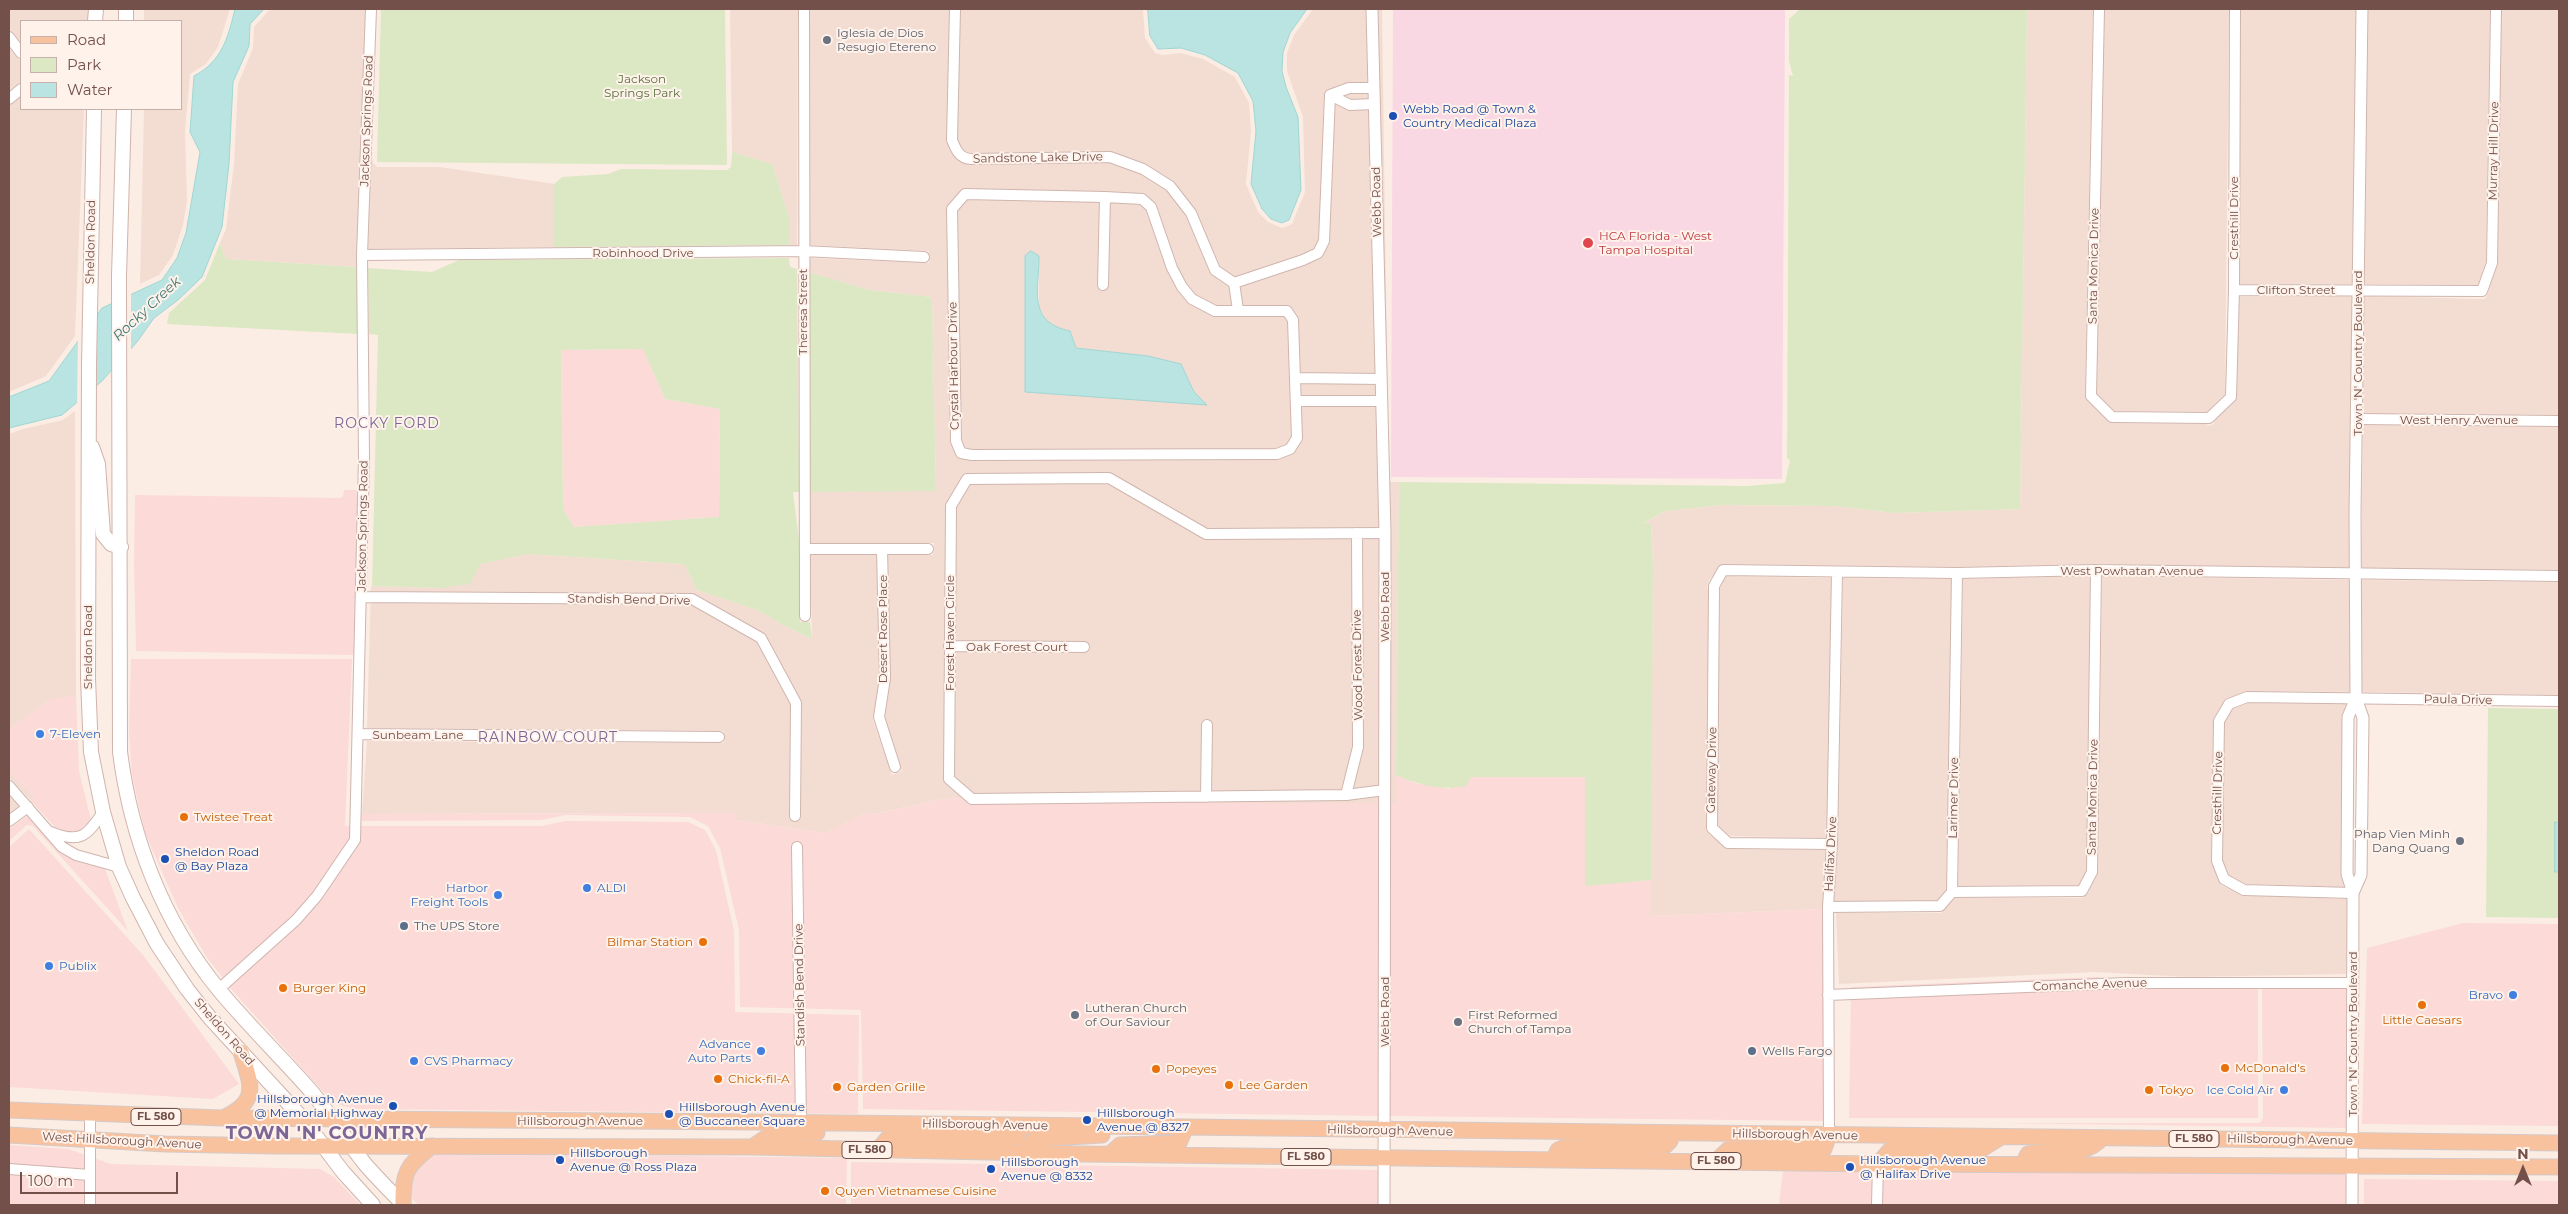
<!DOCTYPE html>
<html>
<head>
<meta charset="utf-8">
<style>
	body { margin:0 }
	#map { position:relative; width:2568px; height:1214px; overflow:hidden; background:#fbede4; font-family:Montserrat,sans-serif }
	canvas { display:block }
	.frame { position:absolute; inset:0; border:10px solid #73504a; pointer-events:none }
	.legend { position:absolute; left:20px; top:20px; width:162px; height:90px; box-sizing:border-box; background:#fef2ea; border:1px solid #c6b1aa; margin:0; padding:6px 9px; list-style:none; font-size:15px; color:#73504a }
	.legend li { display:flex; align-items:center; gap:10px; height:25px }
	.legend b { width:25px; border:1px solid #c6b1aa }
	.north { position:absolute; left:2498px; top:1144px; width:50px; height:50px; -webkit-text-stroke:4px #fef2ea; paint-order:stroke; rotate:0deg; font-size:14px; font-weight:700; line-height:20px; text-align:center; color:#73504a }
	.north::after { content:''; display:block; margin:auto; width:18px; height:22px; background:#73504a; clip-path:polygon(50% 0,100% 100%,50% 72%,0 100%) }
	.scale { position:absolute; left:20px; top:1172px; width:158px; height:22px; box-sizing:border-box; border:2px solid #73504a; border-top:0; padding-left:6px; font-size:15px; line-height:18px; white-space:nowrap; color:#73504a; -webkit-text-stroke:4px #fef2ea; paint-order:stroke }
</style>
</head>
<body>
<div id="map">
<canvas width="2568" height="1214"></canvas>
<div class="frame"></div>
<ul class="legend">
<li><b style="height:6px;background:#f8c29e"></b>Road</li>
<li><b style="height:14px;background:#dbe8c3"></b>Park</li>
<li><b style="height:14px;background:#b9e4e1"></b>Water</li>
</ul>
<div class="north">N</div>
<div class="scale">100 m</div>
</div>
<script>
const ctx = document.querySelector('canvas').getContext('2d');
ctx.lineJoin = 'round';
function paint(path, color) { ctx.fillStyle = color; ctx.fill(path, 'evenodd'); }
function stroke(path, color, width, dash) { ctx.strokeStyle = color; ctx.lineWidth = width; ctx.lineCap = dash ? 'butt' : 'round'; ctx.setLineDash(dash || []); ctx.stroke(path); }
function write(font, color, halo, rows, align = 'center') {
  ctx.font = font + ' Montserrat,sans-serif'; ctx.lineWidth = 4; ctx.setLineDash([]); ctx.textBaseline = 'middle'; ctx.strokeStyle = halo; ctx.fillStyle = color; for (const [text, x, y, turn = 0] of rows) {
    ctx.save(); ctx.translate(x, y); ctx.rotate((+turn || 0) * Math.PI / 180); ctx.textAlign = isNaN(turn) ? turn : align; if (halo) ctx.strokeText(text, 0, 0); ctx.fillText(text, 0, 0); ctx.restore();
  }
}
paint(new Path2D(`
	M9,9h79v12h-67v23l-12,-16z
	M144,9h86l-12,38 -12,17 -16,10 -5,57 2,70 -4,24 -10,30 -14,20 -19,9 4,-175h37v-88h-37z
	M270,9h96l-9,258 -131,-8 -6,-16 6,-14 8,-65 4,-80 15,-36 1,-21z
	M730,9h68l-1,236h-8v-28l-17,-53 -40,-12z
	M809,9h334l2,29 10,15 8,2 18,-2 22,6 32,18 14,26 2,28 -5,53 12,28 10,10 14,6 10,-4 13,-32 -2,-75 -16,-46v-18l7,-18 19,-26h54l13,518h-29v12h29v264h-217l-20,-10 -18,-2 -184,8 -71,16v-4l-44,22 -89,-13 -1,-7 -374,1 5,-73 357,2v-12l-357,-3 4,-142 69,2 39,-24 49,-10 156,10 13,26 63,21 23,14 29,14 -2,-84h67l3,122 -7,43 19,55 10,-4 -18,-54 6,-39 -3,-123h46l1,-12h-124v-51l126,-2 -4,-193 -63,-7 -61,-18v-14l121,5v-12l-121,-6zM1039,256v56l7,9 13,8 11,3 6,16 72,8 33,8 13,28 12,12 -181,-12z
	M1378,9h4l5,356z
	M2027,9h66l-8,387 2,4 25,23 95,1 1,2 6,-2v-3l22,-24 3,-100 114,-1 -3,272 -259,-4 -134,3 -234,-3 -14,16 -2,8 2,2 -3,238 2,5 20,16 99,1 -4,59 -173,7 3,-351 -2,-41h-8l22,-13 57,-6 115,1 57,7 126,-4z
	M2104,9h125l-4,385 -18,18 -93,-1 -18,-18z
	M2240,9h117l-4,275h-114z
	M2368,9h122l-4,253 -8,23 -114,-1z
	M2501,9h58v406l-196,-2v-117l122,3 2,-3 10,-33z
	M9,46l12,16v20l-12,9z
	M21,96v13h63l-9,227 -29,40 -37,16v-286z
	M371,153l2,10 4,4h63l115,17 -2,63 -185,2z
	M75,411l1,285 -26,4 -41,29v-295l14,-5 40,-9z
	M2363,425l196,2v143l-198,-2z
	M1390,482h9l-3,321h-5z
	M1726,576l106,2 -5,260 -97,-2 -13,-11 3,-237z
	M2091,576l-4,295 -8,14 -121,1 5,-307z
	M2102,576l248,4v112l-104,-1 -21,9 -11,17 -3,144 10,24 21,10 106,4 -1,75 -159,3 -93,-5 -256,12 -3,-71h105l13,-15h128l5,-3 11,-23z
	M1843,578l109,1 -6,311 -8,11h-104l4,-57z
	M2361,580l198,2v113l-198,-3z
	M2248,703l99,1 -4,11 2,172 -99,-3 -18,-9 -6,-15 2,-137 9,-14z
	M9,772l26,25 -3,5 -23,-25z
	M9,794l11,12 -11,8z`), '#f3ddd3');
paint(new Path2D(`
	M643,349l22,50 55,10 -1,108 -145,10 -11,-18 -2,-159z
	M344,490h15l-4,165 -219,-4 -2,-88 1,-68 205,3 3,-2z
	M131,659h221l-7,167h196l25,-5 122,1 17,8 11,20 18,81 1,81 124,3 -1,99 -502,-5 -16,-4 -14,-10 -94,-105 -26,-34 -28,-48 -33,-75 -13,-58 -3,-44z
	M76,696l3,75 12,49 -12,11 -12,1 -13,-6 -22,-24 3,-5 -26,-25v-43l41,-30z
	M1396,775l22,9h10l21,5 22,-12h114v108l66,-5 -1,36 173,-7v212l-433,-5 1,-313h5z
	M1125,791l18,2 20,10h217v313l-517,-7 -2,-99 -121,-3 -1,-77 -19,-82 -12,-22 -18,-9 -124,-2 -25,5 -179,1v-7l375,-1v7l89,13 44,-22 1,4 70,-16z
	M28,815l32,38 15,8 30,8 23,62 -95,-105 -6,-1 -18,16v-12z
	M29,829l114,126 96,129 -26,15 -204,-12v-240z
	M2463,923l96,1v202l-197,-2 5,-176z
	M2095,977l163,9v132h-409l2,-131z
	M2262,989h85v139l-354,-5h267l3,-5z
	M9,1145l59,4 43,15 209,5 14,8 26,28h-351z
	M437,1153l410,5 -1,47h-427l-8,-7 -4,-14 1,-8 21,-21z
	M851,1162l528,8v35h-528z
	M1783,1170h90l-1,35h-93z
	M1883,1170l464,4v31h-464z
	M2364,1179l195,2v24h-195z`), '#fbdad8');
paint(new Path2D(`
	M1393,9h392l-3,470 -391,-2z`), '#f9d7e3');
paint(new Path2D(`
	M381,9h344l2,156 -350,-3z
	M1800,9h227l-7,500 -126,4 -57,-7 -115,-1 -57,6 -21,12 7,1 2,41 -2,315 -66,6v-109h-114l-5,9c-24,5 -48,-1 -70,-11l3,-293 348,4 38,-3 5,-23 -3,-2 2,-383 4,1 -4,-15v-42z
	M732,152l40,12 17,53v28l-236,2v-62l9,-8 46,-3 13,-5 106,1 4,-3z
	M220,243l6,16 131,8 1,67 -191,-10 2,-11 36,-33z
	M789,258l1,9 7,2 2,223h-6l6,48 1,82h10l2,17 -29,-14 -23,-14 -63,-21 -13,-26 -156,-10 -48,10 -10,20 -30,4 -68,-2 6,-251 -9,-1 -1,-66 64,4 27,-12zM643,349l22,50 55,10 -1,108 -145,10 -11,-18 -2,-159z
	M808,272l61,18 63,7 4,194 -126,1z
	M2488,708l71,1v209l-73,-1z`), '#dbe8c3');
const water = new Path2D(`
	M235,9h29l-14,15 -1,22 -16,36 -4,82 -7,63 -20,50 -24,23 -24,18 -17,24 -35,39 -40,34 -53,13v-31l40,-16 53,-73 60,-28 15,-22 9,-25 14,-81 -10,-20 4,-56c28,-15 34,-38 41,-67z
	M1148,9h159l-17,24 -7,19 -1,19 4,16 12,30 3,73 -12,30 -7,3 -11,-4 -9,-10 -11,-25 5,-53 -3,-30 -15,-28 -33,-18 -24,-7 -23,1 -8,-13z
	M1031,251l8,5c0,35 -12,66 31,75l6,17 72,8 33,8 13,28 13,13 -182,-13v-136z
	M2555,822h4v50h-4z`);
paint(water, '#b9e4e1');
stroke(water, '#a0d6d2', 1);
paint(new Path2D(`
	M131,291v61l-19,21 1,-73z
	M97,310l-1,79 -19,16 1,-69z`), '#fbede4');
const minor = new Path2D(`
	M804,9l1,607
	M955,9l-3,131c4,10 7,18 19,19l139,-2 33,12 27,17 21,27 24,57 19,13 4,27
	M2099,9l-8,387 21,21 97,1 22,-21 3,-107 1,-281
	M9,37l12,16
	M1330,95l20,10 24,-1
	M1330,95l19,-7h25
	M9,99l12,-10
	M362,255l441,-4 121,6
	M1234,283l69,-23 15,-7 6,-12 6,-146
	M1103,285l2,-88 -140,-3 -13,15 4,232 5,12 11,2 305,-1 13,-5 7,-11 -4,-118 -6,-9h-72l-23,-12 -10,-12 -10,-19 -21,-61 -9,-8 -37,-2
	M2234,290l248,1 10,-28 4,-254
	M1295,378l86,1
	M1296,401h86
	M2358,419l201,2
	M805,549h123
	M882,549l3,129 -6,39 16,50
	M361,597l331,2 69,39 35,65 -1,113
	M949,646l135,1
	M358,734l361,3
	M9,786l53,61 14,8 43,12
	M1385,790l-39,5 -374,4 -23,-20 2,-273 16,-27 142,-1 97,56 179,-1
	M1346,795l12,-48 -1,-214
	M1206,797l1,-72
	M9,821l19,-14
	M51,832c29,12 36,4 52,-20
	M1832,844l-104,-1 -16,-15 2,-242 9,-16 234,3 139,-3 463,6
	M797,847l4,275
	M1952,892l130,-1 10,-19 4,-302
	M2353,893l-109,-3 -20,-11 -7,-18 2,-140 10,-17 18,-7 312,4
	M1828,907l112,-1 12,-14 5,-319
	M219,989l77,-69 21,-24 38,-56 9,-383 -2,-202 9,-246
	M1828,995l298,-12h226
	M1829,1135l-1,-228 4,-63 5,-272
	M9,1169l81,6
	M90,1205v-92
	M1877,1205l1,-41`);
const tertiary = new Path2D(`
	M1372,9l13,524 -1,672
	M2353,893l8,-18 2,-157 -7,-20 -1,-185 7,-504
	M2352,1205l1,-312 -6,-19 1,-157 8,-19`);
const secondary = new Path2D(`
	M95,21l1,-12
	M126,21v-12
	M94,109l-5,256 -1,314 3,73 12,60 16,55 14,31 24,46 30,45 23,29 93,101 40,53 30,33
	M124,109l-5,167 1,476c11,86 43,170 99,238 29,35 62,67 92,101 19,23 35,49 54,73 12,14 26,28 39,41
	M92,447l6,17 5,70 8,10 10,3`);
const primary = new Path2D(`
	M9,1110l213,8 534,4 1803,21
	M223,1118c37,-17 28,-33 18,-66
	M9,1135l156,9 110,2 477,1 331,7 795,10 681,3
	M752,1147l21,-14h44
	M878,1150l10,-12 122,1 7,-3 6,-10
	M1022,1152l13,-13 67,-4
	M1111,1153l9,-8 59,-2 6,-14
	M1554,1159l4,-9 7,-3 100,-1 5,-5 2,-7
	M1716,1161l13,-12h95l5,-14
	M1878,1164l12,-14h90l21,-13
	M2023,1164l5,-10c24,-6 57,5 74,-16
	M403,1204c0,-32 3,-38 29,-58`);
stroke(minor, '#cfb5ae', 12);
stroke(tertiary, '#cfb5ae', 13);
stroke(secondary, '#d1b3ab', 16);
stroke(primary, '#d5cac9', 17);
stroke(minor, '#fff', 10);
stroke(tertiary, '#fff', 11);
stroke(secondary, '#fff', 14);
stroke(primary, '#f8c29e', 15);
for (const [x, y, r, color] of [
	[827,40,5,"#6b7280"],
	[1393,116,5,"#1a4fb4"],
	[1588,243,6,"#e0444e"],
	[40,734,5,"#3f7fe0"],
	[184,817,5,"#e8710a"],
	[2460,841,5,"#6b7280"],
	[165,859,5,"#1a4fb4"],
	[587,888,5,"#3f7fe0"],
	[498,895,5,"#3f7fe0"],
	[404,926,5,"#5c6f8a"],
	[703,942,5,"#e8710a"],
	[49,966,5,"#3f7fe0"],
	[283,988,5,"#e8710a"],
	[2513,995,5,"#3f7fe0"],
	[2422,1005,5,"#e8710a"],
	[1075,1015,5,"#6b7280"],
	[1458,1022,5,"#6b7280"],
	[761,1051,5,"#3f7fe0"],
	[1752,1051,5,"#5c6f8a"],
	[414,1061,5,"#3f7fe0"],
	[2225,1068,5,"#e8710a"],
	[1156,1069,5,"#e8710a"],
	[718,1079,5,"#e8710a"],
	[1229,1085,5,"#e8710a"],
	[837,1087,5,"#e8710a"],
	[2149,1090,5,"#e8710a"],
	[2284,1090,5,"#3f7fe0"],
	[393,1106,5,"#1a4fb4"],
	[669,1114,5,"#1a4fb4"],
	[1087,1120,5,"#1a4fb4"],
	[560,1160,5,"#1a4fb4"],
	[1850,1167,5,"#1a4fb4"],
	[991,1169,5,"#1a4fb4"],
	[825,1191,5,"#e8710a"]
]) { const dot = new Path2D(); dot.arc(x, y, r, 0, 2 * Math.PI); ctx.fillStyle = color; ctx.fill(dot); stroke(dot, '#fef2ea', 2); }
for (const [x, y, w] of [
	[156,1117,50],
	[2194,1139,50],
	[867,1150,50],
	[1306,1157,50],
	[1716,1161,50]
]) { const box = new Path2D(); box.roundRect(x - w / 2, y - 8.5, w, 17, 4); ctx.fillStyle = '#fef2ea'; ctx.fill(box); stroke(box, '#73504a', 1); }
write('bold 11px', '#73504a', null, [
	["FL 580",156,1117],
	["FL 580",2194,1139],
	["FL 580",867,1150],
	["FL 580",1306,1157],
	["FL 580",1716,1161]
]);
write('12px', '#5b616d', '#fef2ea', [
	["Iglesia de Dios",837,33],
	["Resugio Etereno",837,47],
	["Phap Vien Minh",2450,834,"right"],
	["Dang Quang",2450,848,"right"],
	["Lutheran Church",1085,1008],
	["of Our Saviour",1085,1022],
	["First Reformed",1468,1015],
	["Church of Tampa",1468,1029]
], 'left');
write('12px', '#5b7340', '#fef2ea', [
	["Jackson",642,79],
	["Springs Park",642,93]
]);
write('12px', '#164399', '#fef2ea', [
	["Webb Road @ Town &",1403,109],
	["Country Medical Plaza",1403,123],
	["Sheldon Road",175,852],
	["@ Bay Plaza",175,866],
	["Hillsborough Avenue",383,1099,"right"],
	["@ Memorial Highway",383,1113,"right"],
	["Hillsborough Avenue",679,1107],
	["@ Buccaneer Square",679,1121],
	["Hillsborough",1097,1113],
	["Avenue @ 8327",1097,1127],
	["Hillsborough",570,1153],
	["Avenue @ Ross Plaza",570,1167],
	["Hillsborough Avenue",1860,1160],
	["@ Halifax Drive",1860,1174],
	["Hillsborough",1001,1162],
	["Avenue @ 8332",1001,1176]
], 'left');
write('12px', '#73504a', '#fef2ea', [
	["Jackson Springs Road",367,121,-88],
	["Murray Hill Drive",2494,151,-89],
	["Sandstone Lake Drive",1038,158,-1],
	["Webb Road",1377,202,-91],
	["Cresthill Drive",2234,218,-90],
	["Sheldon Road",91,242,-89],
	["Robinhood Drive",643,253],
	["Santa Monica Drive",2094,266,-89],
	["Clifton Street",2296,290],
	["Theresa Street",803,312,-90],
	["Town 'N' Country Boulevard",2358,353,-90],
	["Crystal Harbour Drive",954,366,-91],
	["West Henry Avenue",2459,420],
	["Jackson Springs Road",363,526,-89],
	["West Powhatan Avenue",2132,571],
	["Standish Bend Drive",629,600,1],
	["Webb Road",1385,607,-90],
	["Desert Rose Place",883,629,-90],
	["Forest Haven Circle",950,633,-90],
	["Sheldon Road",88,647,-90],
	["Oak Forest Court",1017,647],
	["Wood Forest Drive",1358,665,-91],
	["Paula Drive",2458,700,1],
	["Sunbeam Lane",418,735],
	["Gateway Drive",1712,770,-89],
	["Cresthill Drive",2218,793,-89],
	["Santa Monica Drive",2093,797,-89],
	["Larimer Drive",1954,798,-89],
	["Halifax Drive",1831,854,-87],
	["Standish Bend Drive",800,985,-91],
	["Comanche Avenue",2090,985,-2],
	["Webb Road",1385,1012,-90],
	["Sheldon Road",224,1032,49],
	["Town 'N' Country Boulevard",2353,1034,-90],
	["Hillsborough Avenue",580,1121],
	["Hillsborough Avenue",985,1125,1],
	["Hillsborough Avenue",1390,1131,1],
	["Hillsborough Avenue",1795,1135,1],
	["Hillsborough Avenue",2290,1140,1],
	["West Hillsborough Avenue",122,1141,3]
]);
write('12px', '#be3a42', '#fef2ea', [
	["HCA Florida - West",1599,236],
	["Tampa Hospital",1599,250]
], 'left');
write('12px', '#366cbe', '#fef2ea', [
	["7-Eleven",50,734],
	["Harbor",488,888,"right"],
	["Freight Tools",488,902,"right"],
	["ALDI",597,888],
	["Publix",59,966],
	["Bravo",2503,995,"right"],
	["Advance",751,1044,"right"],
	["Auto Parts",751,1058,"right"],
	["CVS Pharmacy",424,1061],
	["Ice Cold Air",2274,1090,"right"]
], 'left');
write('12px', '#c56008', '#fef2ea', [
	["Twistee Treat",194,817],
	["Bilmar Station",693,942,"right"],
	["Burger King",293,988],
	["Little Caesars",2422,1020,"center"],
	["McDonald's",2235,1068],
	["Popeyes",1166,1069],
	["Chick-fil-A",728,1079],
	["Lee Garden",1239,1085],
	["Garden Grille",847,1087],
	["Tokyo",2159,1090],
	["Quyen Vietnamese Cuisine",835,1191]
], 'left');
write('12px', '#4e5e75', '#fef2ea', [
	["The UPS Store",414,926],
	["Wells Fargo",1762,1051]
], 'left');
write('italic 14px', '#3f7874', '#fef2ea', [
	["Rocky Creek",147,309,-43]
]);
ctx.letterSpacing = '1px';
write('14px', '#7b6696', '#fef2ea', [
	["ROCKY FORD",387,424],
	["RAINBOW COURT",548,738]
]);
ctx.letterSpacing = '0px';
ctx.letterSpacing = '1px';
write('bold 18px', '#7b6696', '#fef2ea', [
	["TOWN 'N' COUNTRY",327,1134]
]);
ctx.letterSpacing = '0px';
</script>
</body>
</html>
